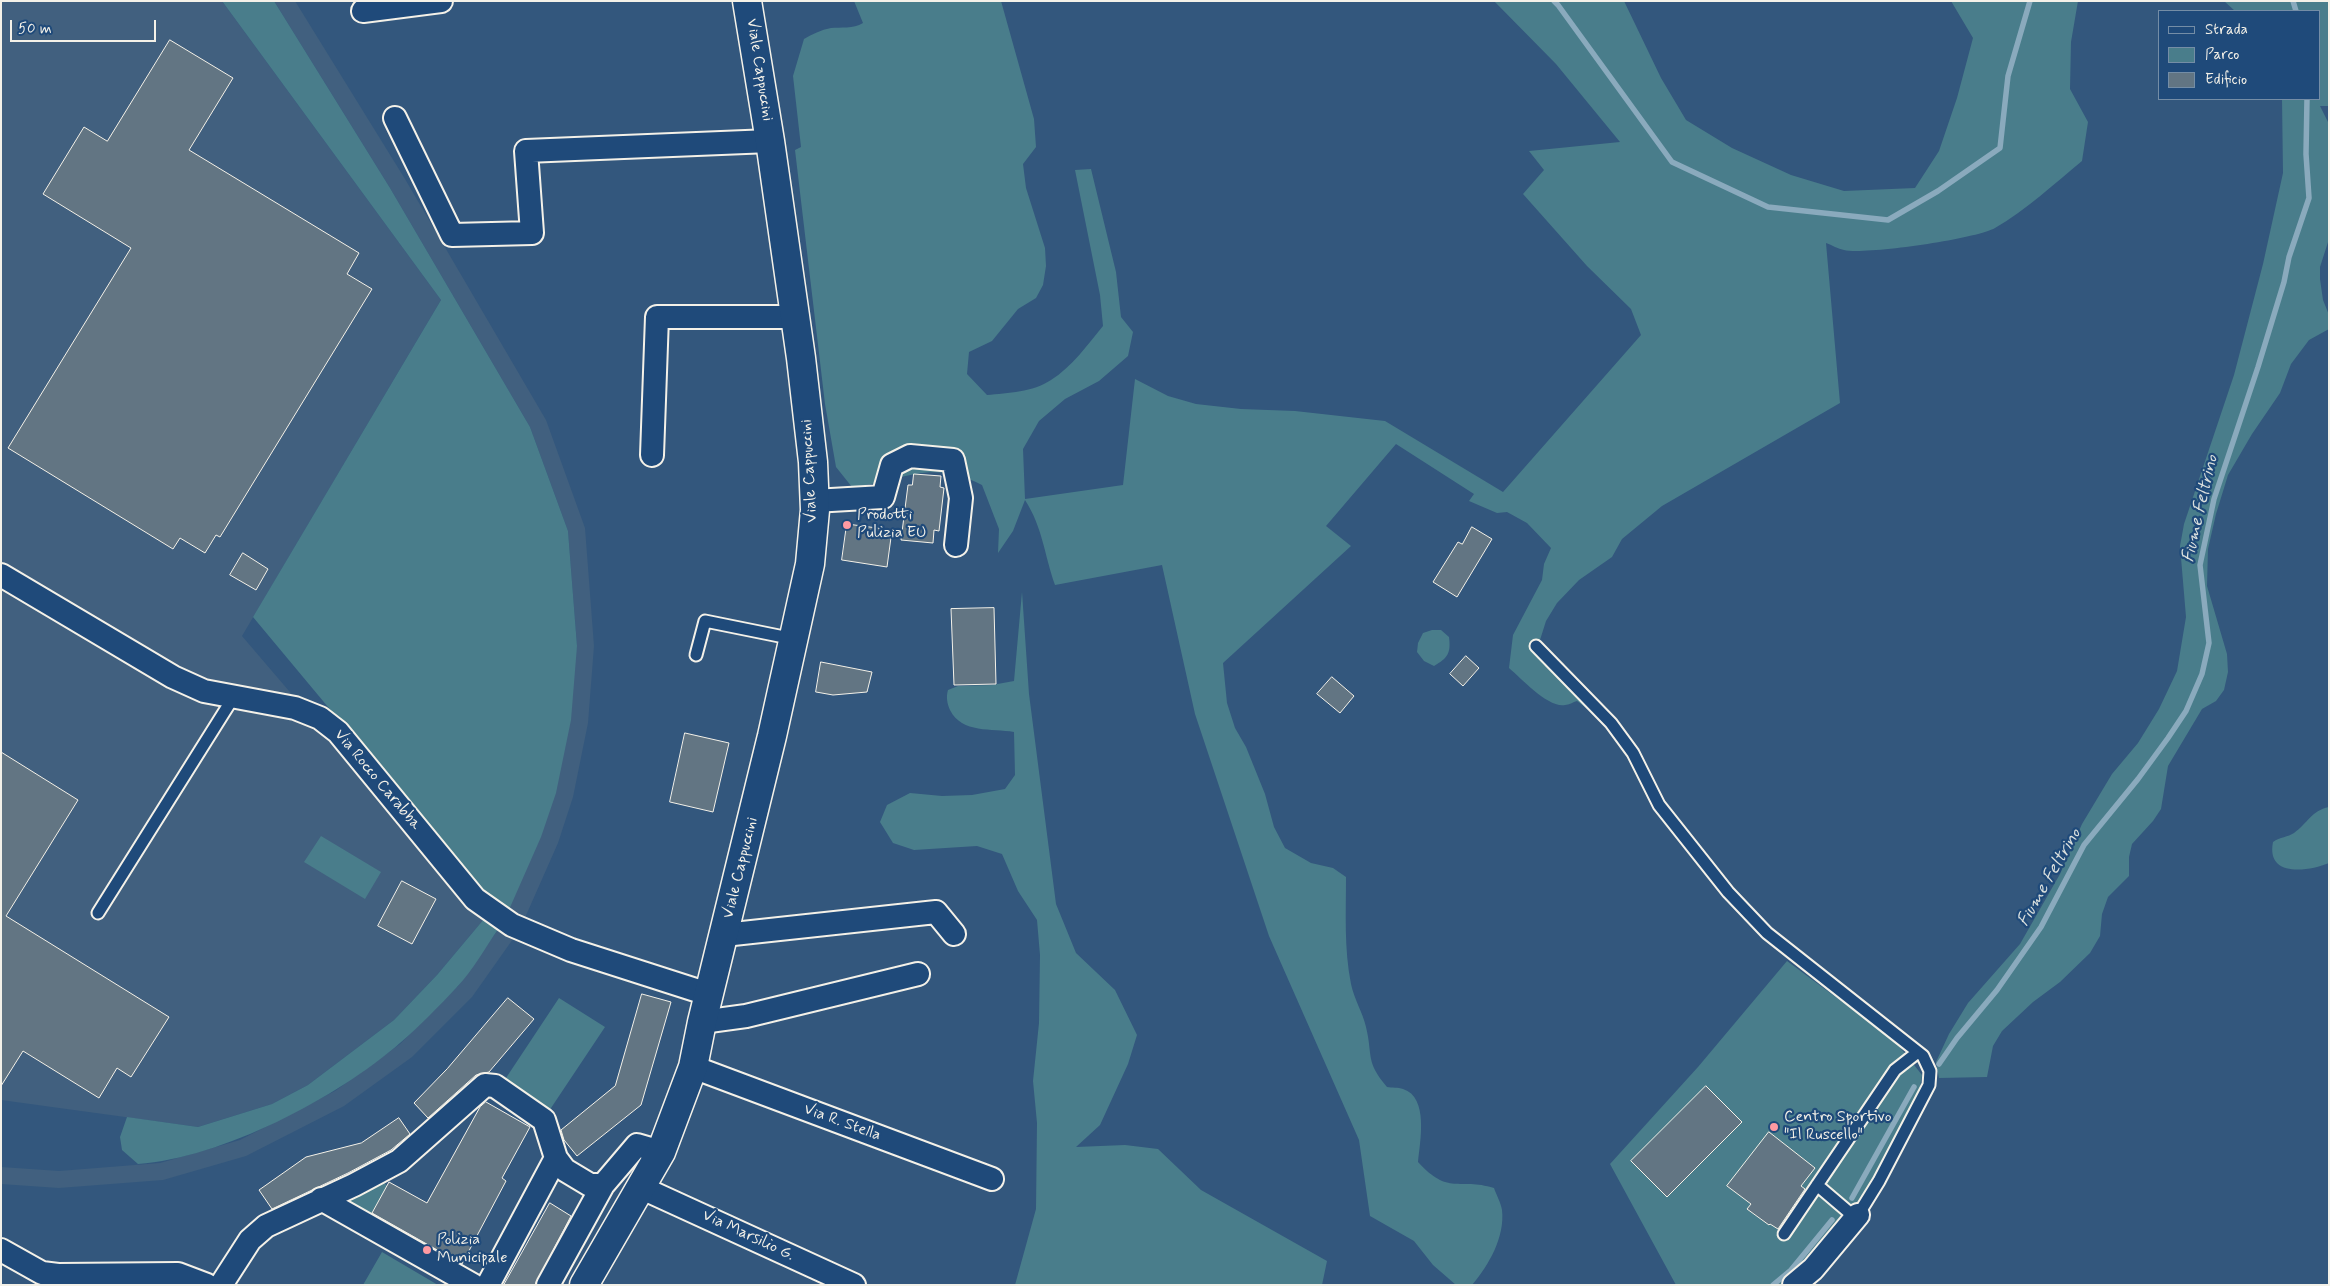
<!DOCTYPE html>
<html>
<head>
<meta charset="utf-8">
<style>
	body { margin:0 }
	#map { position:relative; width:2330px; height:1286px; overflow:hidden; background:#33577d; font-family:Mynerve,sans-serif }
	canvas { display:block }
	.frame { position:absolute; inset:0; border:2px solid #f4f1e8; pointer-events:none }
	.legend { position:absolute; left:2158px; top:10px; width:162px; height:90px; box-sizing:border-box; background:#1f4a7a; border:1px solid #748da6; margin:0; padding:6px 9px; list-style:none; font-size:15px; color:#f4f1e8 }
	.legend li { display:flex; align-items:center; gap:10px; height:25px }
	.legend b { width:25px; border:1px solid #748da6 }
	.scale { position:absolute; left:10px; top:20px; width:146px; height:22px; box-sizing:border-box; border:2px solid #f4f1e8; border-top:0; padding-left:6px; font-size:15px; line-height:18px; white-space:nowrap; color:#f4f1e8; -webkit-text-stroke:4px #1f4a7a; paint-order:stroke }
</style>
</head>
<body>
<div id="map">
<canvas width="2330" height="1286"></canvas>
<div class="frame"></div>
<ul class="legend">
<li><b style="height:6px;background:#1f4a7a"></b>Strada</li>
<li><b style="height:14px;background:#497d8b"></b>Parco</li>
<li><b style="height:14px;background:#627583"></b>Edificio</li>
</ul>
<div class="scale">50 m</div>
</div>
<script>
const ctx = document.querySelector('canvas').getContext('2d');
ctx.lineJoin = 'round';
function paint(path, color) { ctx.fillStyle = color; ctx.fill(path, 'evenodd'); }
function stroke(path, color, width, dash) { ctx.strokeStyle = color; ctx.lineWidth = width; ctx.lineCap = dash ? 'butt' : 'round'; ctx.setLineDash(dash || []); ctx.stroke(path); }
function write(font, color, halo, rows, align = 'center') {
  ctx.font = font + ' Mynerve,sans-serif'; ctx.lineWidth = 4.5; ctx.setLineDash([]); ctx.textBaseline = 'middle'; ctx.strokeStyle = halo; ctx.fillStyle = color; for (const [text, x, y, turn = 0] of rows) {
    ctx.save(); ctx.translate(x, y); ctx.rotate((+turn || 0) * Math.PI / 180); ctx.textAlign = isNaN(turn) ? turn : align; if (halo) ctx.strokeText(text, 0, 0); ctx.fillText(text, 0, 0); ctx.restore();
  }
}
paint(new Path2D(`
	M1,1h221l219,299 -199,336 242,283 -47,56 -43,45 -86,65 -36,19 -74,23 -197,-27z
	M274,1h21l110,178 141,241 39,108 9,118 -6,77 -15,74 -15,46 -38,86 -48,68 -60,60 -68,49 -98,50 -83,24 -104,8 -58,-4v-17l58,4 101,-8 80,-23 95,-49 65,-47 58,-58 47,-66 72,-274 -9,-115 -38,-104 -140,-239z`), '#41607f');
paint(new Path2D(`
	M222,1h52l116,187 140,239 38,104 9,115 -6,74 -15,73 -15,44 -33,75 -35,-31 -220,-264 188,-317z
	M854,1h147l33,118 2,28 -13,17 3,24 19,60 1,18 -3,19 -7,13 -18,11 -26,32 -23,11 -2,22 20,21c21,-2 46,-3 64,-15 21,-13 37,-36 52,-54l-3,-31 -25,-125 16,-1 25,103 5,45 12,15 -5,24 -29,25 -34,18 -26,22 -16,28 2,50 98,-14 12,-106 33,17 28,8 45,5 54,2 90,10 118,71 138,-157 -10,-26 -44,-43 -64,-72 21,-24 -15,-19 91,-9 -64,-78 -62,-63h130l37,77 25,42 46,28 59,27 53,16 71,-3 24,-37 18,-53 16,-60 -22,-37h127l-7,41 -1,47 18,33 -6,39c-28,23 -56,49 -87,67 -19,11 -130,27 -151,22 -6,-1 -12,-5 -18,-7l14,160 -178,103 -40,33 -10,18 -33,23 -22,23 -11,18 -6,19 -1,14 50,56 -12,-9c-4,1 -8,4 -12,4 -17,3 -43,-26 -56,-37l4,-33 29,-55 2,-16 7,-16 -24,-25 -20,-11 -10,1 -28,-12 5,-7 -78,-50 -70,82 25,20 -128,117 4,40 8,25 11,19 19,47 9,33 11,21 26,15 22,5 13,9c0,37 -2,71 5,107 3,15 12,29 15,43 7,29 -1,34 21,60 5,1 11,0 16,2 26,8 17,53 15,73 31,34 40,15 76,26 2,6 7,15 8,22 3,27 -13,55 -30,75h-16l-23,-20 -19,-24 -44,-25 -11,-76 -90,-204 -74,-222 -33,-149 -107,20c-11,-31 -12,-57 -30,-85l-12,31 -15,22 1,-24 -17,-44c-51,-27 -79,-4 -130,2l-16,-20 -11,-63 -30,-254 6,-3 -8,-71 11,-37c8,-5 17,-9 27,-11 10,-1 22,1 32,-5z
	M2224,1h105v105h-9l9,18v115l-9,28v12l3,21 6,15v14l-20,11 -18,24 -11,29 -28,41 -24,41 -12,39 -8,35 -1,37 20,68 1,18 -4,18 -8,11 -14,8 -34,57 -7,43 -8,12 -21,23 -3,13v19l-21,21 -6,17 -2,22 -10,17 -30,29 -27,20 -31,29 -9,15 -6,31 -48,1 -3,-16 13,-28 19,-31 52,-59 40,-70 22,-50 30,-50 26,-31 21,-34 18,-38 9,-54 -6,-71 4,-22 50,-149 29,-111 20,-91 -1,-74h37v-88h-84z
	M1022,592l7,102 27,210 20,49 39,37 22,45 -9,29 -28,61 -24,22 49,-2 33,4 43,41 126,71 -5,24h-307l21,-76 1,-86 -4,-42 6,-58 1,-68 -3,-35 -19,-29 -16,-37 -25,-8 -63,4 -21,-7 -13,-21 7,-17 23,-12 32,3 30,-1 33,-6 10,-14 -1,-43c-22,-4 -52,2 -64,-22 -3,-7 -4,-13 -2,-20l10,-4 34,-1 22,-4z
	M1432,630h9l8,7c2,16 -1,21 -15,29l-10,-5 -7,-9 1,-9 5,-10z
	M2329,807v56c-22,9 -63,14 -56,-21 7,-5 15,-5 21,-9 14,-10 17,-22 35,-26z
	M321,836l60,36 -16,27 -61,-37z
	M484,919l15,9c-14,20 -26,42 -42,59 -18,19 -37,39 -57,56 -63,55 -178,115 -262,121l-16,-14 -2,-13 7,-20 71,10 74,-23 36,-19 86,-65 43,-45z
	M1787,961l108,80 27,34 -4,24 -22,43 -41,64 -70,79h-109l-66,-121 88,-97z
	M559,998l46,29 -56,84 -45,-30z
	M382,1180l6,7 2,30 -13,10 -30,-20v-9z
	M382,1252l56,33h-75z`), '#497d8b');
stroke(new Path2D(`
	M1554,1l4,4 114,157 96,45 120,13 50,-29 62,-43 8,-72 22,-75
	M2293,1l3,10
	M1939,1064l18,-26 40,-48 44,-63 43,-82 54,-66 30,-41 18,-27 16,-37 7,-31 -9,-78 14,-66 44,-132 26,-85 5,-25 20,-59 -3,-44 1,-55
	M1852,1198l62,-111
	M1773,1285l18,-15 41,-50`), '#8aaabd', 5.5);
const building = new Path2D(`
	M170,40l63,38 -44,72 170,103 -12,21 25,15 -152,248 -4,-2 -11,18 -25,-15 -7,11 -165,-101 123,-200 -88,-54 41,-67 23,14z
	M914,474l27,2 -1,11 4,1 -5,43 -5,-1 -1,13 -32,-3 7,-55h4z
	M847,524l45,6 -5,37 -45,-7z
	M1472,527l20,12 -35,58 -24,-15 25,-40 4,2z
	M243,553l25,16 -12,21 -26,-15z
	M994,608l2,76 -42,1 -3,-76z
	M1466,656l13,12 -16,18 -13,-12z
	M821,662l51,10 -5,20 -34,3 -17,-3z
	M1332,677l22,19 -14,17 -23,-19z
	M685,733l44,10 -16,69 -43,-10z
	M1,752l77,48 -72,116 163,101 -38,60 -14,-9 -18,30 -76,-47 -22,35z
	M402,881l34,18 -24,45 -34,-18z
	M642,994l29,8 -30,103 -64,51 -13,-16 -3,-10 54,-44z
	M508,998l26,21 -45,53 -13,3 -48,43 -14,-15 33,-34z
	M1706,1086l36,36 -75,75 -36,-36z
	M486,1102l44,25 -28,51 4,3 -44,83 -90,-51 17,-31 38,21 53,-96z
	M399,1118l11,16 -19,16 -43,23 -76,36 -13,-19 47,-33 55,-14z
	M1769,1132l46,36 -14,18 4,3 -27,40 -8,-5 -1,1 -22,-16 4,-5 -24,-18z
	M550,1203l21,13 -36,69h-31z`);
paint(building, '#627583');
stroke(building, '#f4f1e8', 1);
const service = new Path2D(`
	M1536,646l75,77 22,30 26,52 69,87 39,41 156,123 7,15 -1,14 -50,96 -21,34 -7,-1 -34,-29
	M696,655l9,-34 89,18
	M98,913l135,-215
	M1784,1234l111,-164 23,-18`);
const minor = new Path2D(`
	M363,11l78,-10
	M395,118l57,117 80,-2 -6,-82 244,-10
	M652,455l5,-138h138
	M814,501l69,-4 9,-32 18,-9 43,4 8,38 -5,47
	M1,575l172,102 31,14 91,17 25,10 18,14 137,167 37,26 59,25 137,44
	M724,935l212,-23 18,22
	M702,1022l44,-6 172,-42
	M693,1067l299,112
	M642,1188l212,97
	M321,1199l152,86
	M1,1250l41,23 16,2 120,-1 29,11
	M221,1285l29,-45 16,-14 88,-41 45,-24 86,-76 10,1 49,34 12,38 9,12 25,15h13
	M488,1285l68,-127
	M548,1285l55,-100 34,-40 24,7
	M1794,1285l19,-16 45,-54`);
const tertiary = new Path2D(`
	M584,1285l77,-133 32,-85 9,-45 70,-286 38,-172 5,-54 -2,-48 -12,-104 -31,-217 -23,-140`);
stroke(service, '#f4f1e8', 15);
stroke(minor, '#f4f1e8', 26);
stroke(tertiary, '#f4f1e8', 31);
stroke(service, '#1f4a7a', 11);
stroke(minor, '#1f4a7a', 22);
stroke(tertiary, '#1f4a7a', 28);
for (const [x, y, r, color] of [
	[847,525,5,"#ff9aa2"],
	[1774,1127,5,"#ff9aa2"],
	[427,1250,5,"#ff9aa2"]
]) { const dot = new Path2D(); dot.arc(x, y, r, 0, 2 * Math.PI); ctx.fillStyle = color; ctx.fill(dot); stroke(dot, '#1f4a7a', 2); }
write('16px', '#f4f1e8', '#1f4a7a', [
	["Viale Cappuccini",759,70,81],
	["Viale Cappuccini",810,471,-93],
	["Via Rocco Carabba",377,780,50],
	["Viale Cappuccini",741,868,-76],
	["Via R. Stella",842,1123,20],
	["Via Marsilio G.",748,1236,25]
]);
write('16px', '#f4f1e8', '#1f4a7a', [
	["Prodotti",857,516],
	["Pulizia EU",857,534],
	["Centro Sportivo",1784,1118],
	["\"Il Ruscello\"",1784,1136],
	["Polizia",437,1241],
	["Municipale",437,1259]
], 'left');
write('italic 18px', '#dadfdd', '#1f4a7a', [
	["Fiume Feltrino",2201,509,-77],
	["Fiume Feltrino",2050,878,-60]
]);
</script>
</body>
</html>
